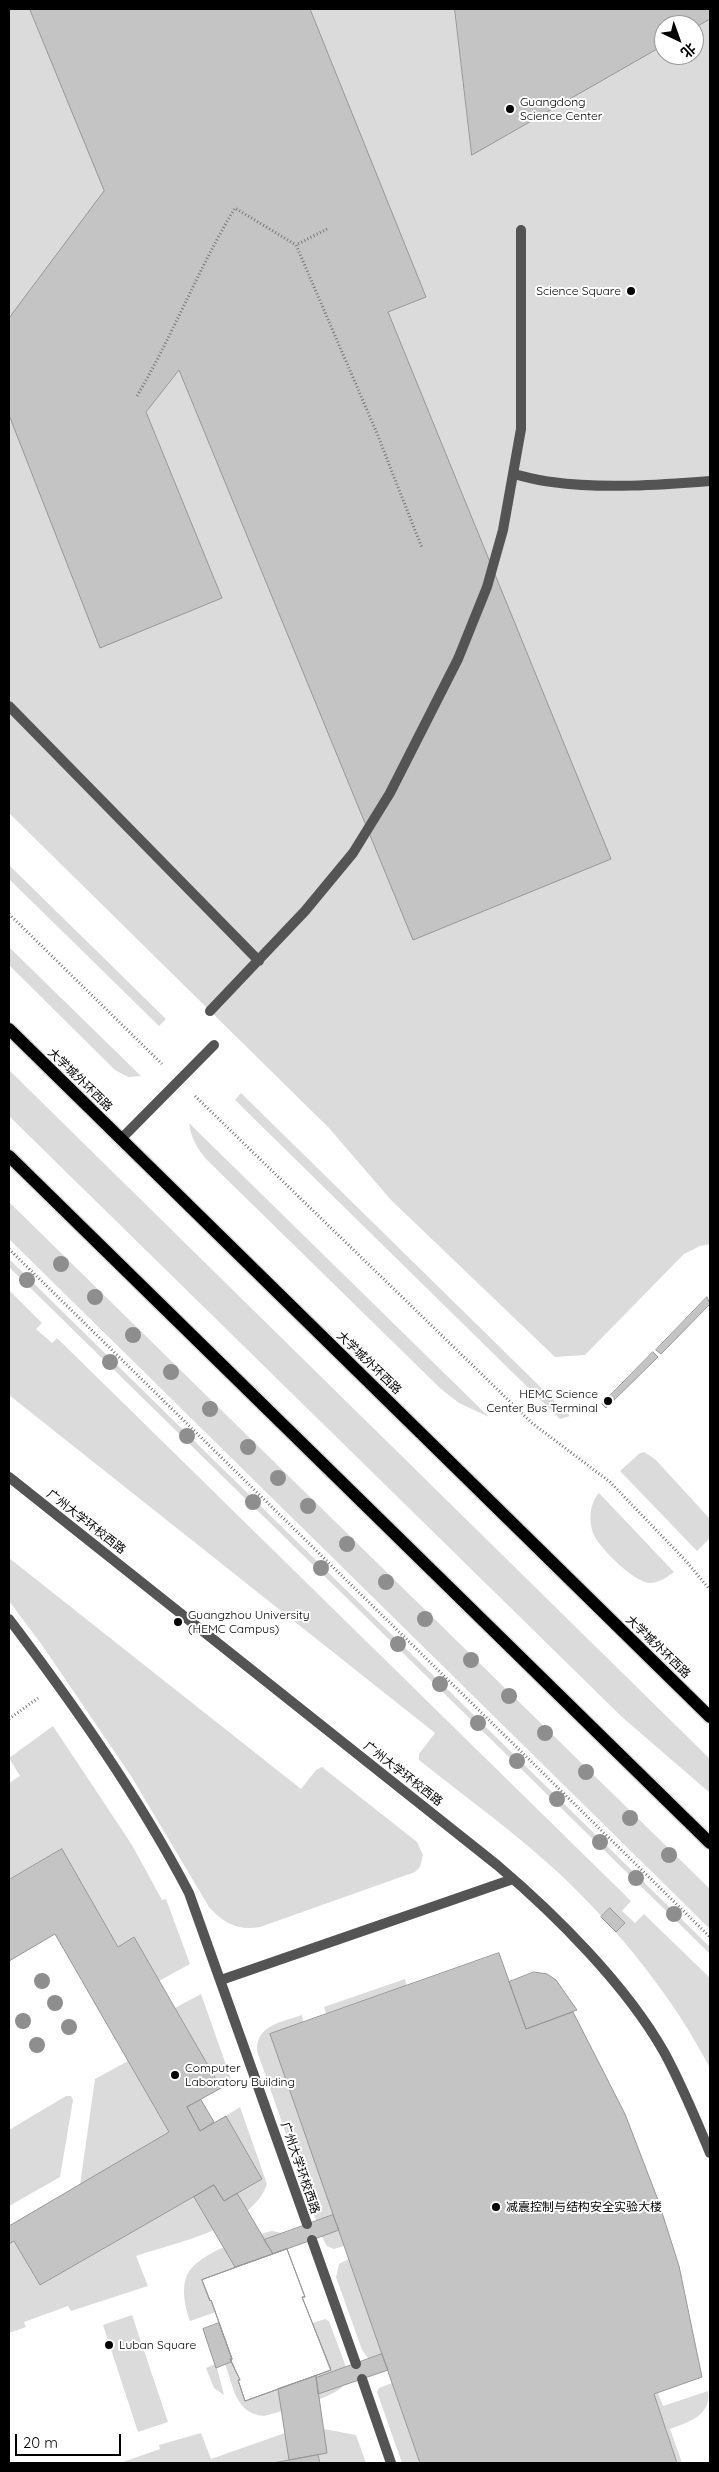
<!DOCTYPE html>
<html>
<head>
<meta charset="utf-8">
<style>
	body { margin:0 }
	#map { position:relative; width:719px; height:2472px; overflow:hidden; background:#fff; font-family:Quicksand,"Noto Sans SC",sans-serif }
	canvas { display:block }
	.frame { position:absolute; inset:0; border:10px solid #000; pointer-events:none }
	.north { position:absolute; left:654px; top:15px; width:50px; height:50px; box-sizing:border-box; background:#fff; border:1px solid #999; border-radius:50%; rotate:138deg; font-size:14px; font-weight:700; line-height:20px; text-align:center; color:#000 }
	.north::after { content:''; display:block; margin:auto; width:18px; height:22px; background:#000; clip-path:polygon(50% 0,100% 100%,50% 72%,0 100%) }
	.scale { position:absolute; left:15px; top:2434px; width:106px; height:22px; box-sizing:border-box; border:2px solid #000; border-top:0; padding-left:6px; font-size:15px; line-height:18px; white-space:nowrap; color:#000; -webkit-text-stroke:4px #fff; paint-order:stroke }
</style>
</head>
<body>
<div id="map">
<canvas width="719" height="2472"></canvas>
<div class="frame"></div>
<div class="north">北</div>
<div class="scale">20 m</div>
</div>
<script>
const ctx = document.querySelector('canvas').getContext('2d');
ctx.lineJoin = 'round';
function paint(path, color) { ctx.fillStyle = color; ctx.fill(path, 'evenodd'); }
function stroke(path, color, width, dash) { ctx.strokeStyle = color; ctx.lineWidth = width; ctx.lineCap = dash ? 'butt' : 'round'; ctx.setLineDash(dash || []); ctx.stroke(path); }
function write(font, color, halo, rows, align = 'center') {
  ctx.font = font + ' Quicksand,"Noto Sans SC",sans-serif'; ctx.lineWidth = 4; ctx.setLineDash([]); ctx.textBaseline = 'middle'; ctx.strokeStyle = halo; ctx.fillStyle = color; for (const [text, x, y, turn = 0] of rows) {
    ctx.save(); ctx.translate(x, y); ctx.rotate((+turn || 0) * Math.PI / 180); ctx.textAlign = isNaN(turn) ? turn : align; if (halo) ctx.strokeText(text, 0, 0); ctx.fillText(text, 0, 0); ctx.restore();
  }
}
paint(new Path2D(`
	M9,9h701v1235l-10,2 -16,8 -99,101 -30,2 -164,-157 -62,-72 -320,-315zM664,25h30v30h-30z
	M9,865l157,154 -7,7 -150,-147z
	M9,947l132,129 -13,1 -13,-7 -106,-105z
	M9,1070l701,689v34l-88,-76 -613,-601z
	M241,1093l329,323 -10,3 -325,-319z
	M189,1123l300,294 -30,-14 -18,-14 -235,-230c-10,-12 -15,-22 -17,-36z
	M9,1202l701,687v40l-701,-690z
	M9,1259l701,688v7l-701,-687z
	M9,1290l33,33 -6,6 16,14 5,-5 574,563 -9,10 13,12 9,-9 66,64v90c-37,-71 -89,-135 -147,-191 -45,-42 -96,-79 -144,-117v-6l16,-21 -426,-338z
	M644,1452l11,7 55,60v19l-13,13 -77,-80 20,-18z
	M599,1493l75,79c-7,5 -15,11 -24,11 -15,0 -48,-33 -55,-46 -7,-12 -6,-34 4,-44z
	M9,1558l292,231 15,-19 6,-3 95,75 6,13 -3,12 -5,5 -155,55c-23,4 -36,-4 -51,-20l-78,-131 -89,-131 -33,-44z
	M53,1726l79,119 30,55 4,-1 24,65 -31,17 -25,-43 -16,9 -56,-97 -53,30v-97l11,-7 -11,-18z
	M405,1979l2,7 -81,28 -2,-7z
	M201,1994l31,88 -11,6 -46,-80z
	M302,2015l42,231 -10,3 -7,-3 -5,-9 -65,-186c-1,-26 25,-29 45,-36z
	M128,2061l41,71 -89,53 15,-106z
	M66,2096h5l2,4 -13,77 -51,29v-76z
	M240,2107l27,77c-15,44 -90,58 -131,72l12,30 -77,25 -3,-5 -44,16 2,5 -17,6v-89l5,-3 26,44 174,-100 47,-6 -35,-63z
	M272,2231l10,2 5,16 -85,31 14,32 -26,9c-5,-13 -9,-33 -3,-46 10,-22 63,-39 85,-44z
	M349,2259l33,95 -11,8 -9,-12 -26,-73 3,-13z
	M132,2315l36,107 -30,10 -35,-107z
	M325,2319l4,2 17,46c1,6 1,13 -3,19 -9,12 -62,25 -79,30 -29,-3 -30,-28 -39,-52l8,-2 12,39 85,-30 -18,-48z
	M216,2364l8,31 -10,-7 -8,-20z
	M392,2383l28,80h-18l-25,-71 2,-4z
	M708,2391c4,24 -19,31 -38,38l12,34h-5l-23,-69 4,-1 5,13z
	M303,2429h21l32,6 10,28h-46l-2,-8 -45,8h-150v-1l37,-13 -1,-4 42,-12 10,26 74,-26z`), '#dbdbdb');
const building = new Path2D(`
	M30,9h280l116,288 -38,15 223,547 -198,81 -234,-570 -33,42 76,186 -122,50 -91,-233v-97l95,-127z
	M455,9h255v10l-16,9v-3h-30v20l-192,110z
	M707,1297l3,7 -49,50 -5,-4z
	M653,1352l5,5 -52,51 -4,-4z
	M62,1849l56,98 16,-10 87,151 -34,19 13,24 26,-15 36,63 -38,22 -10,-16 -174,100 -26,-44 -5,3v-18l160,-94 -114,-198 -46,27v-81z
	M610,1908l15,15 -9,9 -15,-15z
	M499,1953l27,76 47,-17 52,102 33,86 21,66 23,111 -48,17 23,69h-257l-35,-100 -115,-329z
	M534,1972l13,2 9,6 21,30 -51,19 -17,-47z
	M201,2100l13,22 -14,9 -13,-24z
	M214,2185l10,16 13,-8 36,61 -38,13 -41,-70z
	M333,2215l6,15 -66,24 -9,-14z
	M287,2249l18,48h-3l29,73 -86,31 -7,-21h2l-10,-21h2l-21,-59 -1,1 -8,-21z
	M287,2249l18,48h-3l29,73 -86,31 -7,-21h2l-10,-21h2l-21,-59 -1,1 -8,-21z
	M219,2323l13,36 -1,3 -15,6 -13,-39z
	M382,2354l6,16 -70,24 -2,-16z
	M316,2376l11,77 -38,7 -11,-71z
	M318,2455l2,8h-47l16,-3z`);
paint(building, '#c4c4c4');
stroke(building, '#989898', 1);
const primary = new Path2D(`
	M9,1029l701,688
	M9,1156l701,687`);
stroke(primary, '#dbdbdb', 15);
stroke(new Path2D(`
	M327,229l-31,16 80,186 46,117
	M137,396c36,-61 61,-127 98,-188l61,37
	M9,914l153,150
	M195,1096l337,327 78,59 76,79 24,29
	M9,1249l701,688
	M9,1719l29,-21`), '#767676', 3, [1, 2.5]);
stroke(new Path2D(`
	M514,474c12,3 25,7 38,8 50,7 108,3 158,-1
	M9,706l250,255
	M210,1011l95,-100 48,-58 37,-60 68,-134 29,-72 16,-57 18,-101v-199
	M121,1139l93,-94
	M9,1477l488,388c59,50 129,120 167,187 18,33 32,67 46,101
	M9,1619c65,86 130,178 180,274l118,331
	M221,1980l292,-101
	M312,2240l44,124
	M362,2379l29,84`), '#545454', 10);
stroke(primary, '#000', 12);
ctx.fillStyle = '#8e8e8e';
for (const [x, y] of [
	[61,1264],
	[27,1280],
	[95,1297],
	[133,1335],
	[110,1362],
	[171,1372],
	[210,1409],
	[187,1436],
	[248,1447],
	[278,1478],
	[253,1502],
	[308,1506],
	[347,1544],
	[321,1568],
	[386,1582],
	[425,1619],
	[398,1644],
	[471,1660],
	[440,1684],
	[509,1696],
	[478,1723],
	[545,1733],
	[517,1761],
	[586,1772],
	[557,1799],
	[630,1818],
	[600,1842],
	[669,1855],
	[636,1878],
	[674,1914],
	[42,1981],
	[55,2003],
	[23,2021],
	[69,2027],
	[37,2045]
]) { ctx.beginPath(); ctx.arc(x, y, 8, 0, 2 * Math.PI); ctx.fill(); }
for (const [x, y, r, color] of [
	[510,109,5,"#000"],
	[631,291,5,"#000"],
	[608,1401,5,"#000"],
	[178,1622,5,"#000"],
	[175,2075,5,"#000"],
	[496,2207,5,"#000"],
	[109,2345,5,"#000"]
]) { const dot = new Path2D(); dot.arc(x, y, r, 0, 2 * Math.PI); ctx.fillStyle = color; ctx.fill(dot); stroke(dot, '#fff', 2); }
write('12px', '#000', '#fff', [
	["Guangdong",520,102],
	["Science Center",520,116],
	["Science Square",621,291,"right"],
	["HEMC Science",598,1394,"right"],
	["Center Bus Terminal",598,1408,"right"],
	["Guangzhou University",188,1615],
	["(HEMC Campus)",188,1629],
	["Computer",185,2068],
	["Laboratory Building",185,2082],
	["减震控制与结构安全实验大楼",506,2207],
	["Luban Square",119,2345]
], 'left');
write('12px', '#000', '#fff', [
	["大学城外环西路",80,1080,44],
	["大学城外环西路",369,1363,44],
	["广州大学环校西路",86,1522,38],
	["大学城外环西路",658,1647,44],
	["广州大学环校西路",403,1774,38],
	["广州大学环校西路",300,2168,71]
]);
</script>
</body>
</html>
